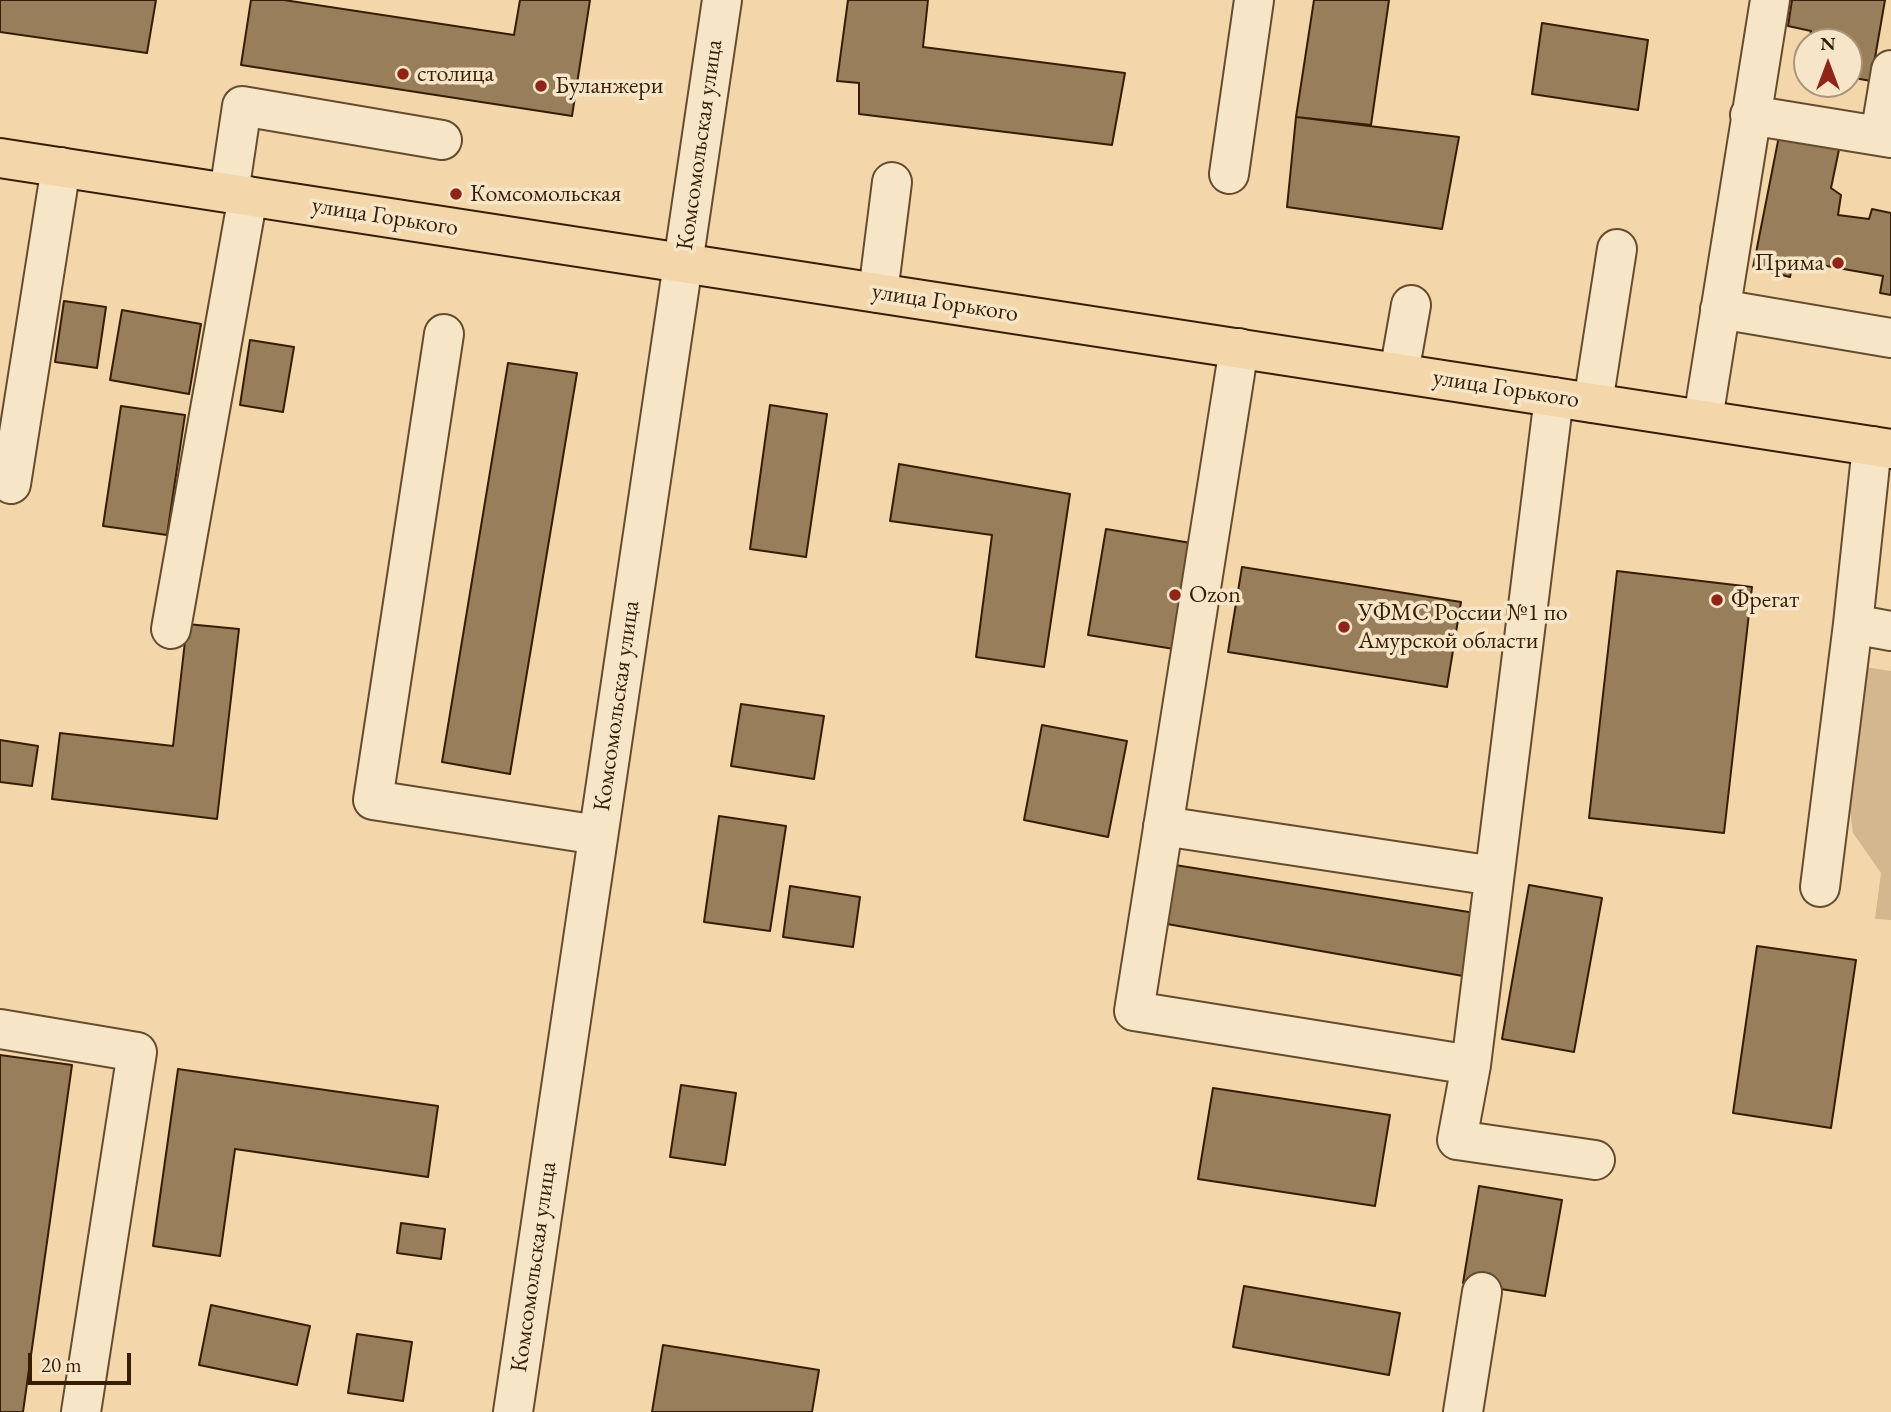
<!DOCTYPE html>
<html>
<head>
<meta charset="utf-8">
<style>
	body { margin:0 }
	#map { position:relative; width:1891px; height:1412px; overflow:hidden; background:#f3d7ab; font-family:"EB Garamond",serif }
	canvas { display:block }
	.north { position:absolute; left:1793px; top:28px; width:70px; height:70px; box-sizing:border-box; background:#f7e5c8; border:2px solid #aa957a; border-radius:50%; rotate:0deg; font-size:19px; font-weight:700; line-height:28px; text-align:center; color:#361d04 }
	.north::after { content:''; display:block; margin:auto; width:24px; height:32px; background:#8f2418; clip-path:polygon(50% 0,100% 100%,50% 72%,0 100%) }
	.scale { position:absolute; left:28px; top:1353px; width:103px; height:32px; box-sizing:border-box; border:4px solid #361d04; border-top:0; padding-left:9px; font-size:21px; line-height:24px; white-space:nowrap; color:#361d04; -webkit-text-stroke:5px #f7e5c8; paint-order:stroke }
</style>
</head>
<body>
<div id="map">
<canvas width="1891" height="1412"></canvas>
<div class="north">N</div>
<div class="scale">20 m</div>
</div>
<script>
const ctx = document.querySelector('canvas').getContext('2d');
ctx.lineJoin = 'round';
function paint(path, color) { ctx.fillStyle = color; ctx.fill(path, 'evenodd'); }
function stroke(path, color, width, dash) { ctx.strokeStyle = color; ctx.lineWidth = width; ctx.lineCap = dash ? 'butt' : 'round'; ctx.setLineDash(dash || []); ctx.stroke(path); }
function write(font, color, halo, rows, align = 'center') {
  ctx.font = font + ' "EB Garamond",serif'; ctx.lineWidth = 7; ctx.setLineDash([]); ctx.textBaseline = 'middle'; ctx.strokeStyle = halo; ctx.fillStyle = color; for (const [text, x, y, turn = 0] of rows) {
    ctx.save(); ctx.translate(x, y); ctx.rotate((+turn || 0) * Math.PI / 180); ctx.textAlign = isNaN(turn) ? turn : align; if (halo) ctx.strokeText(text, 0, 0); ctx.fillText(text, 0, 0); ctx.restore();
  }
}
paint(new Path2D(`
	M1853,665l38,6v249l-16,-1 6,-46 -28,-40 -12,-89z`), '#d3b78f');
const building = new Path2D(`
	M0,0h156l-9,53 -147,-21z
	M251,0h33l230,35 6,-35h70l-18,116 -331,-51z
	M848,0h80l-5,47 202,26 -13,72 -253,-31v-31l-22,-2z
	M1314,0h75l-18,125 -75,-8z
	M1792,0h93l-14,81 -22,-4v-35h-40l2,-11 -23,-5z
	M1542,23l106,17 -10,70 -106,-16z
	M1296,117l163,20 -17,92 -155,-22z
	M1780,131l61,9 -10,48 10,7 -3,20 31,4 3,-10 19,4v82l-11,-2 3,-17 -90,-16 -3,17 -37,-9z
	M64,301l42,6 -9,61 -42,-6z
	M122,310l79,14 -12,70 -79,-14z
	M250,340l44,7 -11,65 -43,-7z
	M508,363l69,10 -67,401 -68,-12z
	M770,405l57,9 -21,143 -56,-8z
	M121,406l64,9 -18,120 -64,-9z
	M899,464l171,30 -26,173 -68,-10 16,-122 -102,-14z
	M1106,529l91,15 -17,106 -92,-15z
	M1242,567l219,35 -14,85 -219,-35z
	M1617,571l135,16 -28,246 -135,-15z
	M187,624l52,5 -22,190 -165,-20 8,-66 113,13z
	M741,704l83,12 -10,63 -83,-13z
	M1042,725l85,16 -19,96 -84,-17z
	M0,740l38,6 -6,40 -32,-4z
	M719,816l67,10 -16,105 -66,-9z
	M1175,865l300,48 -12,63 -296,-52z
	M1529,885l73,13 -28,154 -72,-13z
	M790,886l70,11 -7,50 -70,-10z
	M1757,946l99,14 -25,168 -98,-15z
	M0,1055l72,10 -49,347h-23z
	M178,1069l260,37 -10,71 -193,-28 -15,107 -67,-10z
	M681,1085l55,8 -11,72 -55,-8z
	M1213,1088l177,27 -15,91 -177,-27z
	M1479,1186l83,14 -17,96 -82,-13z
	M401,1223l44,6 -4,30 -44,-6z
	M1244,1286l156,27 -11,62 -156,-28z
	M211,1305l99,21 -13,59 -98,-20z
	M357,1334l55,8 -9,59 -55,-8z
	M663,1345l156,25 -7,42h-160z`);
paint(building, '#987e5b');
stroke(building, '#361d04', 2);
const minor = new Path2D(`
	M1750,115l141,23
	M1880,136l11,-66
	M1229,174l25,-174
	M229,193l13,-87 200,34
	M878,293l14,-111
	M1720,309l171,29
	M444,334l-71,466 225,35
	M1239,348l-105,663 337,54 83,-668
	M1399,373l12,-68
	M1593,403l24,-154
	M1703,419l67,-419
	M1872,446l-19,178 38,7
	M11,484l50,-317
	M171,629l77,-433
	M1163,826l331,50
	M1820,887l33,-263
	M0,1029l137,23 -56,360
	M1471,1065l-14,75 138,20
	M513,1412l209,-1412
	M1463,1412l19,-120`);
const major = new Path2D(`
	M0,158l1891,291`);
stroke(minor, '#654c2e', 42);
stroke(major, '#361d04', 42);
stroke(minor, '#f7e5c8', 38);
stroke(major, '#f3d7ab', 38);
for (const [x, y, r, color] of [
	[403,74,7,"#8f2418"],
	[541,86,7,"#8f2418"],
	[456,194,7,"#8f2418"],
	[1838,263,7,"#8f2418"],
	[1175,595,7,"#8f2418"],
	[1717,600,7,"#8f2418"],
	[1344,627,7,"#8f2418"]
]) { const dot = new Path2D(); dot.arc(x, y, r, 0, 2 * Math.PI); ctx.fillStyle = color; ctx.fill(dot); stroke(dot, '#f7e5c8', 2.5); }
write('24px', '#361d04', '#f7e5c8', [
	["столица",417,74],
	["Буланжери",555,86],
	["Комсомольская",470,194],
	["Прима",1824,263,"right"],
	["Ozon",1189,595],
	["Фрегат",1731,600],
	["УФМС России №1 по",1358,613],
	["Амурской области",1358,641]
], 'left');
write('24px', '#361d04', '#f7e5c8', [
	["Комсомольская улица",700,145,-82],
	["улица Горького",385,217,9],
	["улица Горького",945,303,9],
	["улица Горького",1506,389,9],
	["Комсомольская улица",617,706,-82],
	["Комсомольская улица",534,1267,-82]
]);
</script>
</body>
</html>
